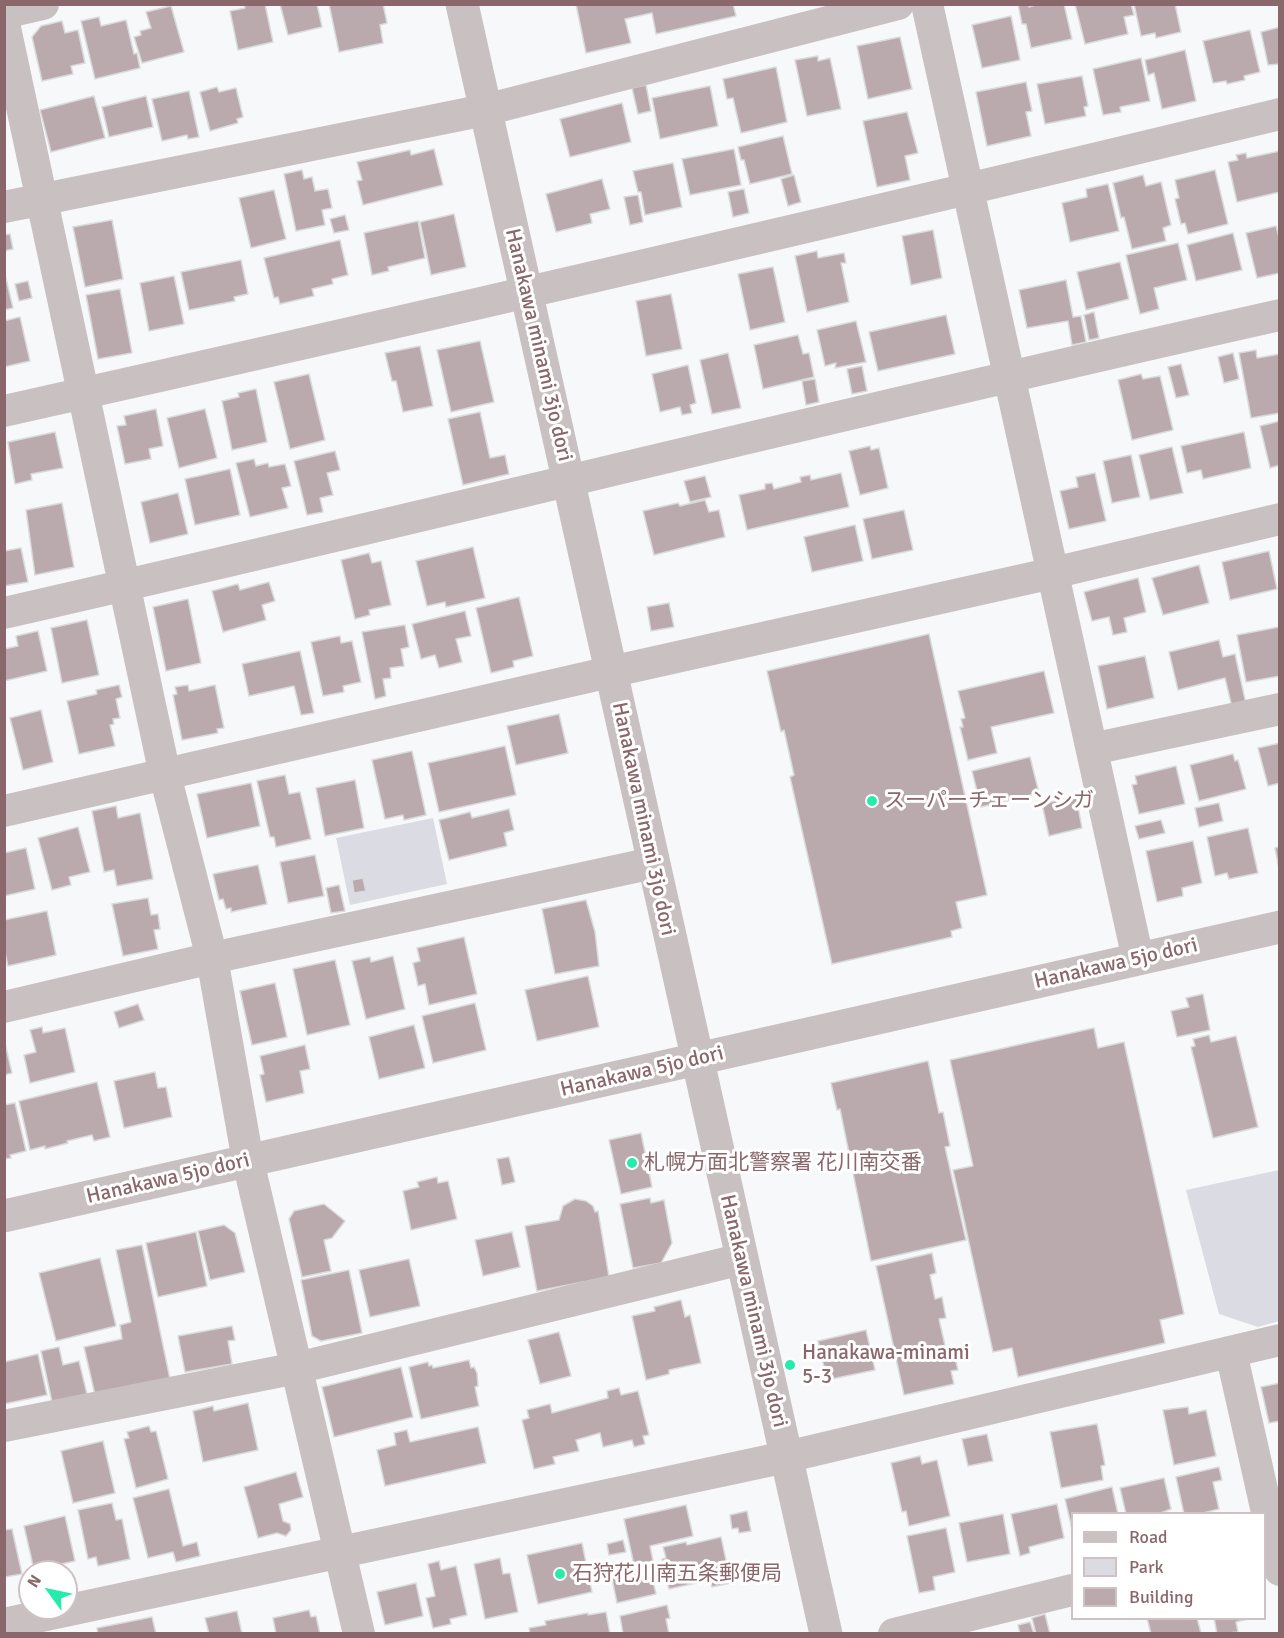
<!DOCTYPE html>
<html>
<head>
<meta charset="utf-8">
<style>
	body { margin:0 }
	#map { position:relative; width:1284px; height:1638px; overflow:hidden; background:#f7f8fa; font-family:Signika,sans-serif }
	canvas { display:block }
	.frame { position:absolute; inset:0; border:6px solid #8a676b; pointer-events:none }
	.legend { position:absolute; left:1071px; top:1512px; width:195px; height:108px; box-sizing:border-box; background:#fff; border:2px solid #d0c2c4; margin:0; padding:8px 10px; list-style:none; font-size:18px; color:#8a676b }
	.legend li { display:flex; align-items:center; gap:12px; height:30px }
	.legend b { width:30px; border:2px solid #d0c2c4 }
	.north { position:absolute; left:18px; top:1560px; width:60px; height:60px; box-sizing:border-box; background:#fff; border:2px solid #d0c2c4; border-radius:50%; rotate:303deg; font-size:16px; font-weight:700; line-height:24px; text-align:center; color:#8a676b }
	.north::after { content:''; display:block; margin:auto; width:21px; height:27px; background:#25ebab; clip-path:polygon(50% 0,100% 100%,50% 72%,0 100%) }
</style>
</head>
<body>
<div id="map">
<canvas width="1284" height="1638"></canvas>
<div class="frame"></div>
<ul class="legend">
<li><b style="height:8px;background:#c9c0c1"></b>Road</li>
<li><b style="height:16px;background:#dbdbe4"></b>Park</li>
<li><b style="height:16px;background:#bbaaad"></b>Building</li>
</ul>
<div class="north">N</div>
</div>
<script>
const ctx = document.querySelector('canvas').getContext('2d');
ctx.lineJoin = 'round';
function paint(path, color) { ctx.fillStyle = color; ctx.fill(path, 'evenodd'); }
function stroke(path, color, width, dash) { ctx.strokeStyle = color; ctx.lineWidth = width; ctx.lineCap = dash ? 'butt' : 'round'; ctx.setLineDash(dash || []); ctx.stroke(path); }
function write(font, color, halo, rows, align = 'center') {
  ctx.font = font + ' Signika,"Noto Sans JP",sans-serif'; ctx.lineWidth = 6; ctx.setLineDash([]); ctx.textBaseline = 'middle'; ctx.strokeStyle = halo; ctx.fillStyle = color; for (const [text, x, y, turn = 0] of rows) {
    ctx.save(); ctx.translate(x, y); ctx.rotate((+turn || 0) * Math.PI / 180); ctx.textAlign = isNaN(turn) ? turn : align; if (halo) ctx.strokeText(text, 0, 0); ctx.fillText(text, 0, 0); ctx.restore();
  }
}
paint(new Path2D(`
	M433,818l14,66 -97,21 -14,-67z
	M1279,1170v151l-21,6 -39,-13 -33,-124z`), '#dbdbe4');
const building = new Path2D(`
	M244,4h21l8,38 -35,8 -8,-39 15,-3z
	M280,4h37l5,23 -34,8z
	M329,4h54l4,19 -7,2 3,18 -44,9z
	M576,4h157l3,12 -80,18 -4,-21 -27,6 6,24 -45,10z
	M1018,4h11v3l10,-3h25l8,35 -41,9 -5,-24h-4z
	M1075,4h56l3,11 -10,2 4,17 -43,10z
	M1134,4h41l6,28 -25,6 -1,-5 -14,3z
	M171,6l13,46 -42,11 -8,-26 7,-2 -1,-4 11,-3 -5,-16z
	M1011,16l9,44 -38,8 -10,-43z
	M99,17l2,9 25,-6 8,34 3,-1 3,15 -45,11 -14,-58z
	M62,21l3,12 13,-3 7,33 -14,3 2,8 -31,7 -10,-44 9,-11z
	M1280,27v37l-12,1 -7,-33z
	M1250,30l10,42 -16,4 1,4 -18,4 -1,-3 -13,2 -10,-42z
	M900,37l12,52 -44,10 -11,-53z
	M1185,50l11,51 -34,8 -8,-36 -6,2 -3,-15z
	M818,56v5l12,-3 11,51 -34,7 -12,-56z
	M1141,58l9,43 -30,6 1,5 -18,3 -10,-46z
	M776,67l11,55 -46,11 -8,-35 -6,1 -4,-20z
	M1082,76l6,30 -4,1 2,9 -41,8 -8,-40z
	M1026,82l6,29 -6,1 5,24 -44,10 -11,-54z
	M646,85l5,26 -13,3 -6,-26z
	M710,86l8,40 -58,13 -8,-41z
	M217,87l2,5 17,-4 7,29 -6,2 1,4 -28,8 -10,-39z
	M189,91l10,46 -11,2 -1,-4 -25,6 -10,-42z
	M94,96l11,42 -54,14 -11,-42z
	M146,96l7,31 -44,10 -7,-30z
	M622,103l9,39 -61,15 -10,-38z
	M907,112l11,41 -13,3 5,24 -33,7 -14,-66z
	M783,136l9,38 -42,10 -6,-24h-3l-3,-13z
	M434,149l9,36 -80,20 -6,-24 5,-1 -5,-18 53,-12 1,5z
	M734,149l7,36 -51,10 -8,-36z
	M1280,151v41l-43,10 -9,-40 10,-2 -2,-5 10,-2 1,5z
	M673,163l9,44 -37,8 -4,-23h-3l-5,-21z
	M302,170l2,9 8,-2 3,14 13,-2 4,19 -10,2 3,15 -29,6 -12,-57z
	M1215,170l13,54 -40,10 -3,-11 -4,1 -6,-25 4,-1 -4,-18z
	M794,175l7,27 -13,4 -7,-27z
	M1143,175l3,11 15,-4 10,43 -8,3 3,13 -34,8 -8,-32 -3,1 -8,-35z
	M602,179l8,30 -20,5 2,9 -36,9 -10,-38z
	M1108,184l11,47 -49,11 -8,-39 25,-6 -1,-8z
	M744,189l5,24 -16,4 -5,-25z
	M274,190l12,49 -35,9 -12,-50z
	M638,195l5,27 -13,3 -6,-28z
	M454,214l12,53 -35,8 -11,-53z
	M345,215l4,15 -15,3 -4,-14z
	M112,220l11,59 -38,8 -12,-60z
	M418,221l7,37 -37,9 1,4 -17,4 -8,-42z
	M1276,226l4,15v32l-23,5 -11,-45z
	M933,230l9,48 -31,7 -9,-49z
	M1233,233l9,37 -46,11 -9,-36z
	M10,234l3,15 -9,2v-16z
	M340,240l8,35 -16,4 1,5 -21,5 2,7 -34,8 -2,-7 -4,1 -10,-40z
	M1178,243l9,37 -33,8 5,21 -19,5 -14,-59z
	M817,251l1,7 26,-5 2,10h-5l8,39 -42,10 -12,-56z
	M241,260l7,34 -14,3 1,4 -46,9 -8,-38z
	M1120,262l9,37 -43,11 -9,-38z
	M773,267l12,55 -35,8 -12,-56z
	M4,270l9,38 -9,2z
	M174,276l10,48 -35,7 -9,-48z
	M1066,280l7,37 8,-1 5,26 -14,3 -4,-24 -41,7 -8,-38z
	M28,281l4,17 -13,3 -4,-17z
	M120,289l12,64 -34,6 -12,-64z
	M671,294l11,55 -36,7 -10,-55z
	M1094,312l5,26 -10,2 -5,-25z
	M946,315l9,39 -77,17 -9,-39z
	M20,317l10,44 -26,6v-46z
	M856,321l10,41 -31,6 1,-5 -11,3 -8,-36z
	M798,335l5,19 6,-1 5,24 -51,12 -9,-44z
	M480,341l14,61 -43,10 -14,-62z
	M420,346l13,60 -30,6 -7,-31h-4l-7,-28z
	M1256,350l1,8 23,-4v59l-29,5 -12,-65z
	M728,353l13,55 -29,6 -12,-54z
	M1233,353l6,26 -15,4 -6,-26z
	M1181,364l8,31 -13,3 -8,-31z
	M688,365l8,38 -6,2 2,8 -10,2 -2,-8 -20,5 -8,-38z
	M862,366l5,25 -15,3 -5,-25z
	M309,374l16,66 -35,9 -16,-67z
	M1141,374l2,5 17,-3 13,54 -41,10 -14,-60z
	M815,379l4,23 -13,3 -4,-24z
	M256,389l11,53 -35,8 -10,-49 17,-4 -1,-4z
	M156,409l7,37 -14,3 2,10 -26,5 -8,-38 9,-1 -2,-9z
	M205,409l12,49 -38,10 -12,-50z
	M480,412l10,46 15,-3 4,19 -46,11 -15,-66z
	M1280,421v44l-10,3 -10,-42z
	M55,432l8,36 -32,6 1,6 -17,4 -7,-42z
	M1244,432l7,36 -48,11 -2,-9 -14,3 -6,-27z
	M870,446l1,4 8,-2 9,40 -28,7 -11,-44z
	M1172,447l11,46 -33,7 -11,-45z
	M335,451l5,19 -13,3 6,22 -13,3 3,14 -16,3 -13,-54z
	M1131,455l9,42 -28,6 -9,-42z
	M254,459l2,7 12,-3 1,4 16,-3 6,22 -9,2 6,20 -38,9 -14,-54z
	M230,469l10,46 -45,10 -10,-46z
	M841,473l8,34 -102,23 -8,-35 26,-6v-5l7,-1 2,6 27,-7 -1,-5 10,-2 1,5z
	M1095,473l11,48 -37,8 -9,-38 18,-4 -2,-10z
	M705,476l6,21 -21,5 -6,-21z
	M178,493l10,41 -38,9 -9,-41z
	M705,500l4,12 10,-2 6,27 -71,18 -11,-44 35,-8 2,3z
	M62,503l12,64 -39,8 -9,-65z
	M904,510l9,40 -41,9 -9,-40z
	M855,525l8,36 -51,11 -8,-35z
	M473,547l12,51 -39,9 -1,-5 -18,4 -11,-45z
	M21,548l7,34 -24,4v-35z
	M1269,551l8,38 -47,11 -8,-38z
	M369,553l3,10 9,-2 10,44 -22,5 1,5 -15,4 -14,-59z
	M1199,565l10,38 -46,12 -11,-37z
	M1138,578l8,34 -22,6 3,14 -14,3 -4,-18 -17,4 -8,-29z
	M269,582l6,19 -13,4 4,15 -43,12 -11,-41 26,-7 2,6z
	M519,597l14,59 -20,5 1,6 -23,6 -15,-65z
	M188,599l13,64 -35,8 -13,-64z
	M669,603l5,24 -23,4 -4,-24z
	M465,611l6,25 -15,3 6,23 -23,6 -4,-13 -14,4 -9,-35z
	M87,620l12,55 -37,8 -11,-55z
	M405,625l4,22 -8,2 3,17 -14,2 1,10 -8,1 3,17 -11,3 -13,-67z
	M1279,627l1,49 -34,6 -9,-47z
	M38,631l9,40 -43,10v-32l14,-3 -2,-10z
	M929,634l58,261 -31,7 6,26 -11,3 1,6 -120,27 -42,-187 4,-2 -10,-45 -3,2 -14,-61z
	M340,636l1,7 11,-2 9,41 -18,4 1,6 -21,4 -12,-54z
	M1219,640l4,17 12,-3 11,50 -14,3 -7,-29 -47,12 -9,-38z
	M300,651l14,62 -13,2 -7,-29 -45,10 -7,-32z
	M1145,656l9,42 -47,11 -9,-43z
	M1044,671l10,42 -63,14 6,26 -29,7 -8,-33h3l-2,-8 4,-1 -7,-27z
	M119,685l3,12 -6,2 4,19 -7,1 1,5 -4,1 5,21 -36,8 -12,-53 30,-7 -1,-4z
	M188,685l1,6 26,-6 9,43 -7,1 1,4 -36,7 -9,-45 4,-1 -2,-7z
	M41,710l12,52 -30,8 -13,-52z
	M559,714l9,39 -52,12 -9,-39z
	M1280,743v40l-12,3 -10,-38z
	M505,746l11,49 -77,17 -11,-49z
	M412,751l14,64 -22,5 -1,-5 -18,4 -13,-59z
	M1233,754l2,7 3,-1 8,29 -47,12 -9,-36z
	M1030,757l9,36 -58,14 -9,-36z
	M1176,766l9,38 -46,10 -7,-29 5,-1 -2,-8z
	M285,775l4,19 11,-2 11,47 -35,8 -2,-10h-4l-13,-56z
	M355,780l9,48 -39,8 -9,-48z
	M251,783l9,43 -53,12 -10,-44z
	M1076,796l6,32 -33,8 -7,-32z
	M1219,803l4,18 -24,6 -4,-19z
	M116,806l2,12 22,-5 13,66 -36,7 -3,-16 -10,2 -12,-61z
	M509,809l5,21 -10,3 3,13 -58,14 -10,-40 31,-8 2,6z
	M1161,820l4,13 -26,6 -4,-13z
	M78,827l12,45 -21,5 2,8 -19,5 -14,-52z
	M1248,828l10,45 -29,6 -2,-6 -12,3 -8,-39z
	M1193,841l9,42 -20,5 1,8 -26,6 -11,-51z
	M1280,847v21h-1l-4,-20z
	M26,848l9,41 -31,7v-43z
	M315,855l9,41 -36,7 -8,-41z
	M258,865l9,39 -36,8v-4l-5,1 -3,-10 -4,1 -6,-26z
	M363,878l3,13 -12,2 -2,-13z
	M339,885l6,26 -14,2 -5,-25z
	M148,898l3,17 7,-1 2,15 -6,1 4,19 -35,7 -11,-52z
	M586,900l9,32 4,34 -44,8 -13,-65z
	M47,911l9,44 -48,11 -4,-18v-28z
	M464,937l13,57 -48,11 -4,-21 -7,2 -5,-23 7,-2 -3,-13z
	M393,956l12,53 -39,10 -14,-58 18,-4 1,5z
	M335,960l15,65 -43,10 -14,-66z
	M588,976l11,51 -62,14 -12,-51z
	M275,983l12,54 -35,8 -12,-54z
	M1203,994l7,36 -33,7 -6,-26 18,-4 -3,-9z
	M475,1003l11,47 -53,13 -11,-47z
	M138,1004l6,16 -25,8 -5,-16z
	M414,1025l11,43 -46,11 -10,-42z
	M42,1027l1,6 22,-5 10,44 -45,11 -6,-28 12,-3 -6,-22z
	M1094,1028l4,20 26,-6 60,272 -24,6 5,23 -147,34 -6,-29 -19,4 -40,-182 20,-4 -23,-106z
	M1209,1035l2,7 25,-6 22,91 -45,11 -22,-91 4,-1 -2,-7z
	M4,1039l8,34 -8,2z
	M305,1045l5,24 -10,2 4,22 -38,9 -6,-27 4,-1 -4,-18z
	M928,1061l11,52 4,-1 7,34 -5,1 21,93 -95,21 -31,-152 -3,1 -6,-27z
	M155,1072l3,16 8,-1 6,30 -48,11 -10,-47z
	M97,1082l13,55 -16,4 -2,-6 -25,6 1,2 -23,6v-3l-15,4 -11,-49z
	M15,1103l11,48 -16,4 1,3 -7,1v-54z
	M641,1133l11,54 -31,7 -12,-54z
	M509,1157l6,25 -13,3 -5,-26z
	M437,1177l1,6 10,-2 9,38 -46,11 -8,-39 16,-4 -2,-5z
	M650,1198l1,5 13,-3 8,43 -11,20 -28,5 -13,-64z
	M575,1199l11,2 7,5 2,6 3,-1 11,66 -72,14 -12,-65 34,-6 4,-14z
	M324,1204l21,17 -13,17 -8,2 7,31 -29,6 -13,-58 5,-8z
	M224,1225l11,8 10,39 -35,8 -12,-49z
	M196,1232l11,54 -49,11 -12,-54z
	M512,1232l8,35 -37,9 -8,-36z
	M142,1245l28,134 -75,16 -11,-48 38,-8 -2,-14 11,-3 -15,-72z
	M932,1253l4,20 -6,2 5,24 7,-2 4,21 -7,1 7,31 7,-1 5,21 -7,1 3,13 -50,11 -28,-129z
	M100,1258l16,68 -60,15 -17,-68z
	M409,1259l11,47 -50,11 -11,-47z
	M349,1270l13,63 -41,8 -9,-5 -11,-56z
	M681,1300l4,17 5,-2 11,48 -32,7v4l-23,6 -14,-64 23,-5 -1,-4z
	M232,1326l3,14 -7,1 4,23 -47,8 -7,-36z
	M866,1330l9,40 -48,10 -9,-39z
	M559,1332l12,44 -31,8 -12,-44z
	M59,1347l4,18 16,-4 8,33 -35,8 -11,-51z
	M38,1354l9,41 -43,9v-42z
	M469,1360l2,8 3,-1 3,6 1,13 -3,1 4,19 -58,13 -12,-52 19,-5 1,4 3,-1 1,3z
	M401,1367l12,50 -79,20 -12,-50z
	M1280,1383v38l-11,2 -8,-36z
	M619,1388l2,7 17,-4 11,44 -6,1 2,8 -11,3 -2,-7 -29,7 -3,-14 -24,7 3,11 -26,6 2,7 -21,5 -12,-49 7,-2 -2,-8 23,-6 2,9 56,-15 -1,-7z
	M248,1403l10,47 -55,12 -10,-51 20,-5 1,5z
	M1188,1407l1,7 17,-4 10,46 -42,9 -11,-55z
	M1097,1424l8,41 -4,1 2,14 -42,8 -11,-56z
	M149,1426l2,6 5,-1 12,48 -32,9 -12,-49 5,-1 -2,-6z
	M478,1427l8,36 -101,23 -8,-36 19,-5 -2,-12 13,-3 3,12z
	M987,1434l6,27 -25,5 -6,-27z
	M103,1441l12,52 -42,10 -12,-52z
	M920,1456l2,8 15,-4 13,56 -41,10 -3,-15 -4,1 -11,-49z
	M1219,1467l3,13 -9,2 6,27 -20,5h-15l-8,-37z
	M296,1472l7,25 -24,7 4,17 7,3 1,6 -5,6 -9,-3 -19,5 -14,-51z
	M1164,1478l7,31 -13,5h-32l-6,-26z
	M1112,1487l6,27h-46v15l-7,-30z
	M169,1489l14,57 14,-4 3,14 -24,6 -3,-10 -25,6 -15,-60z
	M112,1503l4,17 6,-1 8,40 -32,7 -2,-9 -8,2 -10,-49z
	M1057,1504l7,34 -35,9 1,6 -10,3 -9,-42z
	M686,1505l7,31 -43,10 3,15 -19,4 -10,-46z
	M747,1511l4,20 -12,2 -1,-5 -6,1 -2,-14z
	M1003,1514l7,40 -43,8 -8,-39z
	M65,1516l10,45 -41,9 -10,-44z
	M946,1528l9,44 -22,5 2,13 -16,3 -12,-57z
	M12,1529l10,45 -17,3 -1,-47z
	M721,1537l10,46 -19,4 -2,-7 -41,9 -7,-30 4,-1 -3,-11 23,-5 1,3z
	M623,1540l3,12 -17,3 -2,-11z
	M582,1543l10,49 -54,12 -11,-49z
	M500,1558l3,16 7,-1 8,39 -33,7 -11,-55z
	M439,1561l2,9 15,-4 11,49 -17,4 1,5 -18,4 -7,-30 9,-2 -7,-32z
	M649,1564l7,30 -39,9 -6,-29z
	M416,1583l7,33 -38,9 -8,-33z
	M667,1605l3,13 -4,1 3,15h-46l-3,-18z
	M309,1610l2,7 5,-1 4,18h-44l-3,-16z
	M237,1611l5,23h-33l-4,-16z
	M606,1612l4,22h-80l-1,-6 17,-3 -1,-4 43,-8v2z
	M1045,1614l5,20h-14l-4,-16z
	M152,1617l4,17h-58l-1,-6z
	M1147,1618h50l4,15 -50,1z
	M1214,1618h33l1,1 -12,3 2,10 -21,2z
	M1030,1622l4,12h-14l-2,-9z`);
paint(building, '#bbaaad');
stroke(building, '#d9dadb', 1.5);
stroke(new Path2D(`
	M927,4l211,955
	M4,13l39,-9
	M4,23l161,752 47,183 36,203 111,473
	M4,207l481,-97 413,-106
	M4,411c426,-95 851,-194 1276,-297
	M4,613c426,-97 850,-203 1276,-298
	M1092,749l188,-40
	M4,811l606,-139 443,-99 227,-54
	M4,1007l208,-49 441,-95
	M1231,1352l49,218
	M4,1426l293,-58 445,-109
	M4,1624l782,-167 494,-117
	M894,1634l178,-44`), '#c9c0c1', 32);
stroke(new Path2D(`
	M462,4l364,1630
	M4,1216l1276,-289`), '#c9c0c1', 33);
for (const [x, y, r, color] of [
	[872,801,6,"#25ebab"],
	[632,1163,6,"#25ebab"],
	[790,1365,6,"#25ebab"],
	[560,1574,6,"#25ebab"]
]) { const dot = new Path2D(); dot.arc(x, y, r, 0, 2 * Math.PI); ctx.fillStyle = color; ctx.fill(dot); stroke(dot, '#fff', 2); }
write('21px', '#8a676b', '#fff', [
	["Hanakawa minami 3jo dori",538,345,77],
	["Hanakawa minami 3jo dori",643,819,78],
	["Hanakawa 5jo dori",1116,964,-13],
	["Hanakawa 5jo dori",642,1072,-13],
	["Hanakawa 5jo dori",168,1179,-13],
	["Hanakawa minami 3jo dori",753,1311,77]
]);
write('21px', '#8a676b', '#fff', [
	["スーパーチェーンシガ",884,801],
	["札幌方面北警察署 花川南交番",644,1163],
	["Hanakawa-minami",802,1353],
	["5-3",802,1377],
	["石狩花川南五条郵便局",572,1574]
], 'left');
</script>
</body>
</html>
